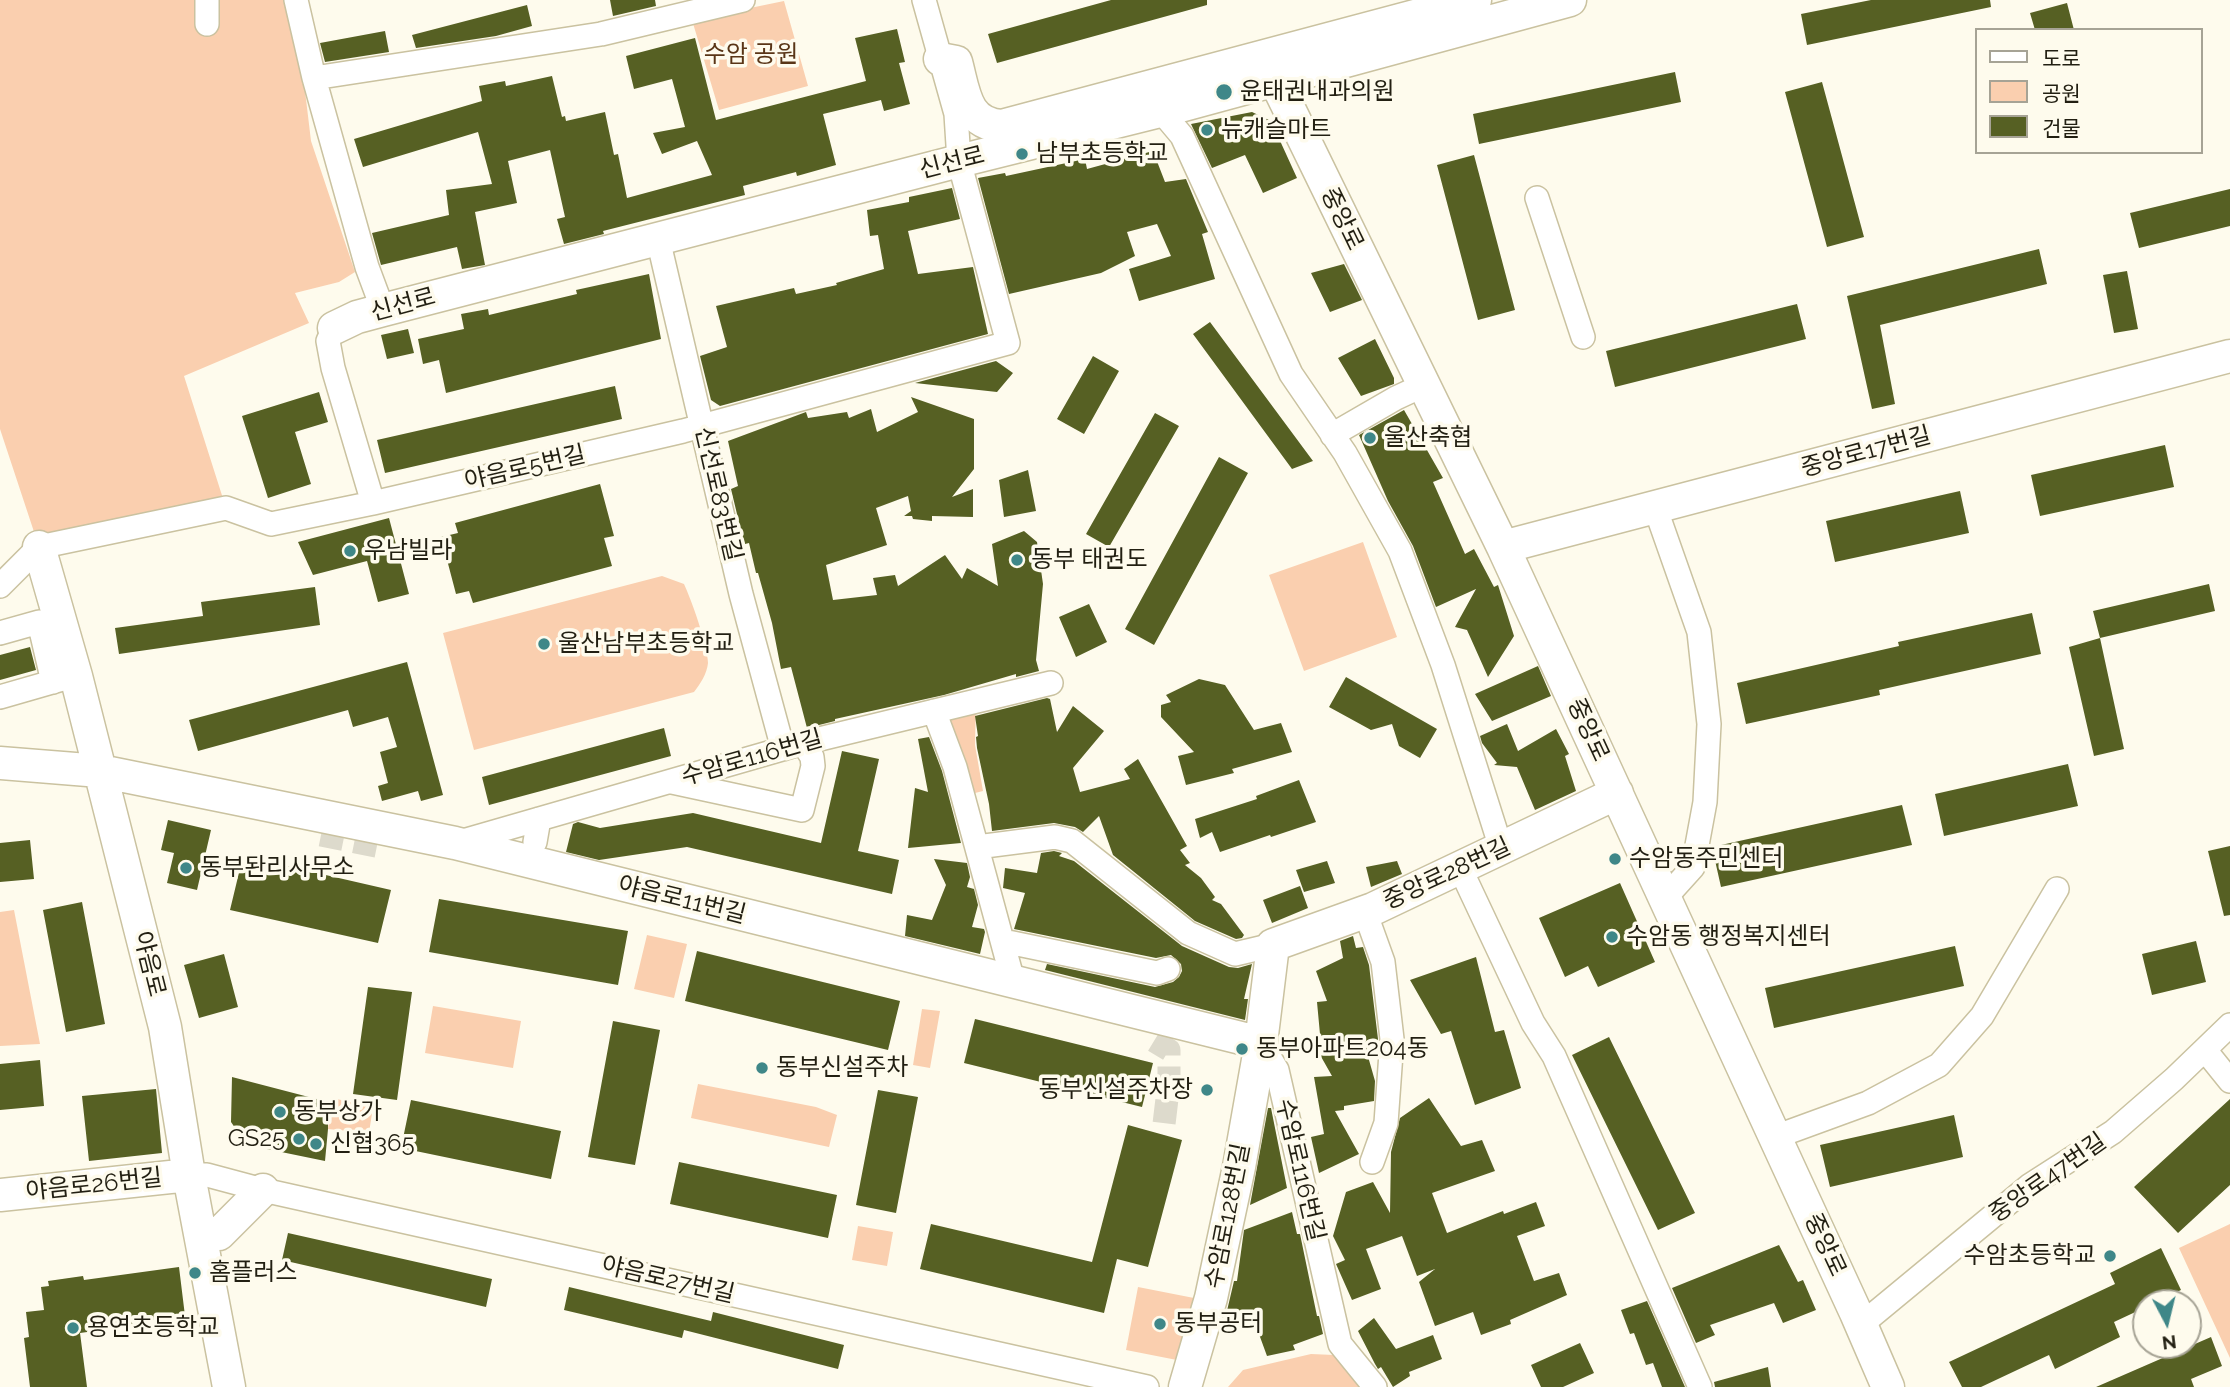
<!DOCTYPE html>
<html>
<head>
<meta charset="utf-8">
<style>
	body { margin:0 }
	#map { position:relative; width:2230px; height:1387px; overflow:hidden; background:#fefbed; font-family:Raleway,"Noto Sans KR",sans-serif }
	canvas { display:block }
	.legend { position:absolute; left:1975px; top:28px; width:228px; height:126px; box-sizing:border-box; background:#fefbed; border:2px solid #a6a395; margin:0; padding:9px 12px; list-style:none; font-size:21px; color:#221f12 }
	.legend li { display:flex; align-items:center; gap:14px; height:35px }
	.legend b { width:35px; border:2px solid #a6a395 }
	.north { position:absolute; left:2132px; top:1289px; width:70px; height:70px; box-sizing:border-box; background:#fefbed; border:2px solid #a6a395; border-radius:50%; rotate:173deg; font-size:19px; font-weight:700; line-height:28px; text-align:center; color:#221f12 }
	.north::after { content:''; display:block; margin:auto; width:24px; height:32px; background:#3f8788; clip-path:polygon(50% 0,100% 100%,50% 72%,0 100%) }
</style>
</head>
<body>
<div id="map">
<canvas width="2230" height="1387"></canvas>
<ul class="legend">
<li><b style="height:9px;background:#fff"></b>도로</li>
<li><b style="height:19px;background:#facfaf"></b>공원</li>
<li><b style="height:19px;background:#566023"></b>건물</li>
</ul>
<div class="north">N</div>
</div>
<script>
const ctx = document.querySelector('canvas').getContext('2d');
ctx.lineJoin = 'round';
function paint(path, color) { ctx.fillStyle = color; ctx.fill(path, 'evenodd'); }
function stroke(path, color, width, dash) { ctx.strokeStyle = color; ctx.lineWidth = width; ctx.lineCap = dash ? 'butt' : 'round'; ctx.setLineDash(dash || []); ctx.stroke(path); }
function write(font, color, halo, rows, align = 'center') {
  ctx.font = font + ' Raleway,"Noto Sans KR",sans-serif'; ctx.lineWidth = 7; ctx.setLineDash([]); ctx.textBaseline = 'middle'; ctx.strokeStyle = halo; ctx.fillStyle = color; for (const [text, x, y, turn = 0] of rows) {
    ctx.save(); ctx.translate(x, y); ctx.rotate((+turn || 0) * Math.PI / 180); ctx.textAlign = isNaN(turn) ? turn : align; if (halo) ctx.strokeText(text, 0, 0); ctx.fillText(text, 0, 0); ctx.restore();
  }
}
paint(new Path2D(`
	M0,0h291l6,24 14,117 44,131 -16,10 -44,11 14,30 -125,53 42,132 -187,39 -39,-118z
	M784,1l24,85 -89,24 -27,-90z
	M1363,542l34,95 -93,34 -35,-96z
	M662,576l22,8c7,15 24,62 24,79 -1,11 -8,21 -14,29l-220,58 -31,-117z
	M976,701l-1,44 8,46 -20,5 -29,-85z
	M14,910l26,134 -40,2v-134z
	M647,935l40,9 -13,54 -40,-9z
	M433,1006l88,15 -8,47 -88,-15z
	M922,1009l18,2 -10,57 -17,-3z
	M698,1084l118,23 21,8 -8,32 -138,-29z
	M332,1098l41,9 -4,26 -41,-4z
	M2230,1224v134l-51,-110z
	M858,1226l35,6 -6,34 -35,-6z
	M1138,1287l56,11 -12,63 -56,-11z
	M1311,1354l23,1 29,32h-135l15,-17z`), '#facfaf');
paint(new Path2D(`
	M610,0h45l1,6 -43,10z
	M1111,0h96v5l-210,58 -9,-29z
	M1871,0h119l1,7 -184,38 -6,-31z
	M2067,3l7,27h-39l-5,-17z
	M527,5l5,21 -36,10 -80,12 -4,-13z
	M897,29l8,33 -6,1 11,41 -26,7 -3,-11 -58,14 13,51 -39,11 -1,-4 -53,14 2,9 -142,36 1,3 -40,10 -7,-25 8,-2 -15,-67 -42,11 9,42 -42,9 10,53 -23,4 -5,-22 -76,18 -9,-32 77,-18 -3,-25 46,-6 -14,-52 -115,35 -9,-28 128,-38 -3,-15 26,-5 1,5 46,-10 10,41 3,-1 1,5 39,-9 9,43 4,-1 9,44 85,-23 -15,-34 -35,13 -9,-21 32,-6 -13,-48 -38,10 -8,-33 69,-18 21,82 150,-39 -11,-43z
	M385,31l4,21 -64,10 -5,-19z
	M1675,72l6,30 -202,42 -6,-30z
	M1822,82l42,155 -37,10 -42,-155z
	M1252,112l19,9 26,57 -34,15 -18,-38 -33,13 -21,-44z
	M1153,151l12,31 21,-3 22,53 -6,2 13,45 -76,22 -10,-32 42,-13 -14,-32 -30,8 8,24 -34,17 -92,21 -31,-116 27,-5 1,3 79,-17 2,10z
	M1474,155l41,155 -37,10 -41,-155z
	M952,188l8,31 -52,12 10,43 55,-7 15,67 -268,72 -9,-6 -11,-44 27,-9 -11,-41 78,-18 2,6 41,-9 -1,-2 48,-14 -6,-34 -8,1 -3,-26 42,-8v-5z
	M2230,189v37l-91,22 -9,-35z
	M2039,249l8,35 -167,41 15,79 -23,5 -25,-113z
	M1344,264l18,36 -32,12 -19,-39z
	M2127,271l11,58 -24,4 -11,-58z
	M649,274l12,65 -215,54 -7,-33 -16,4 -5,-25 46,-10 -3,-15 27,-5 1,6 88,-21 -1,-4z
	M1797,304l9,35 -191,48 -9,-36z
	M1210,322l103,139 -21,8 -99,-135z
	M408,329l6,24 -27,6 -6,-24z
	M1375,339l19,39v6l-33,12 -23,-38z
	M1093,356l26,15 -35,63 -27,-15z
	M996,361l17,12 -16,19 -82,-9z
	M615,386l7,33 -237,54 -8,-33z
	M319,392l9,30 -33,10 16,52 -43,14 -26,-82z
	M911,397l63,22v50l-22,28 21,-8v28l-41,-1v5l-19,-2 -1,-3h-8l7,-5 -3,-15 -32,12 11,37 -61,20 7,35 44,-5 -4,-17 22,-3 3,11 47,-31 17,24 5,-11 31,18 -6,-42 32,-13 13,11 6,42 -7,76 3,11 -23,6v-3l-72,21 -109,24v2l-28,7 -16,-61 -10,2 -9,-46 -14,-50h-2l-7,-30 -4,1 -3,-9 -11,-46 7,-3 -10,-45 78,-29 2,6 39,-6 2,6 22,-9 6,23 41,-20z
	M1404,410l39,68 -10,4 32,72 9,-5 20,38 4,-2 16,51 -26,41 -21,-47 -12,-3 21,-38 -40,18 -23,-61 -25,-45 -29,-66z
	M1155,413l24,13 -70,121 -23,-13z
	M2165,445l9,42 -134,29 -9,-41z
	M1219,457l29,16 -94,172 -29,-16z
	M1028,470l8,41 -32,6 -5,-37z
	M600,484l14,52 -10,2 8,28 -139,37 -4,-12 -13,3 -15,-57 17,-4 -3,-10z
	M1960,491l9,42 -134,29 -9,-41z
	M389,518l20,76 -31,8 -11,-41 -54,14 -15,-33z
	M2209,584l6,27 -115,27 -7,-27z
	M315,587l5,38 -201,29 -4,-26 88,-12 -2,-14z
	M1089,604l18,38 -31,15 -17,-40z
	M2032,613l9,41 -162,36 1,5 -134,29 -9,-41 162,-37 -1,-4z
	M2100,638l24,111 -30,7 -25,-109z
	M30,647l6,23 -36,10v-25z
	M407,662l36,133 -22,6 -3,-10 -36,10 -4,-15 10,-3 -8,-31 17,-5 -9,-30 -35,10 -5,-17 -150,41 -9,-31z
	M1538,666l13,30 -59,25 -17,-27z
	M1346,677l91,52 -17,29 -21,-12 -7,-22 -21,6 -42,-23z
	M1199,679l26,6 29,45 27,-7 11,29 -60,17 2,4 -48,12 -8,-29 16,-4 -33,-35v-12l10,-3 -5,-7z
	M1047,698l3,1 7,33 16,-26 31,25 -31,37 7,24 50,-13 -6,-10 14,-10 49,87 -7,4 10,13 -5,2 16,13 14,19 -3,3 9,4 23,31 -2,3 -6,1 -41,-18 -82,-66 -14,-39 -16,16 -8,-5 -21,-4 -62,8 -3,-27 -12,-56 -1,-11 2,-1 -3,-20z
	M1507,724l11,27 38,-22 13,25 -4,2 11,35 -41,19 -18,-43 -23,-2 3,-2 -15,-20 -2,-7z
	M664,728l7,28 -182,49 -7,-28z
	M929,737l13,34 19,72 -53,5 7,-60 13,4 -10,-53z
	M842,751l37,8 -21,92 41,9 -7,34 -205,-47 -88,13 -33,-8 7,-28 5,-2 22,6 93,-15 128,30z
	M2068,764l10,42 -134,30 -9,-42z
	M1299,780l17,42 -45,15 -1,-2 -50,17 -8,-20 -12,6 -5,-19 62,-20 -1,-3z
	M1902,805l10,40 -191,42 -9,-40z
	M168,820l43,10 -14,60 -30,-7 7,-30 -13,-3z
	M30,840l4,39 -34,3v-39z
	M2230,846v69l-6,1 -16,-65z
	M1054,851l8,2 -3,3 15,5 108,85 47,21 9,1 14,-4 -8,35h4l-3,21 -200,-50 2,-6 108,23 18,-5 6,-5 3,-6 -1,-7 -10,-9 -15,3 -142,-29 11,-36 -22,-5 2,-20 32,5 4,-20z
	M243,856l148,34 -13,53 -148,-33z
	M934,859l33,4 3,14 -3,10 7,2 4,16 -6,22 12,2 1,3 -5,22 -75,-18 2,-21 25,5 14,-35z
	M1327,861l8,22 -31,9 -8,-22z
	M1397,861l5,13 -31,13 -5,-20z
	M1620,883l35,79 -57,25 -10,-21 -23,11 -26,-59z
	M1300,886l8,22 -36,15 -9,-23z
	M439,899l189,32 -10,54 -189,-33z
	M82,902l23,122 -39,8 -23,-122z
	M1353,936l3,12 7,-1 6,18 9,74 -1,13 -10,1 8,28 -1,20 -30,5v4l-9,1 24,43 -40,19 -8,-36 13,-3 -10,-57 18,-1 -17,-30 6,-1 -4,-43 10,-1 -11,-30 27,-13 -3,-17z
	M2196,941l10,41 -54,13 -10,-41z
	M1955,946l9,40 -190,42 -9,-40z
	M697,951l203,50 -12,49 -203,-49z
	M224,954l14,53 -39,11 -15,-53z
	M1476,957l19,75 9,-2 17,58 -46,17 -24,-74 -10,3 -31,-54z
	M368,987l44,5 -15,108 -44,-6z
	M975,1019l178,44 -11,44 -178,-44z
	M613,1021l47,9 -25,135 -47,-8z
	M1609,1037l86,176 -37,17 -86,-175z
	M40,1060l4,46 -44,4v-46z
	M232,1077l96,25v27l-3,32 -73,-15 -10,-8 -11,-16z
	M156,1089l6,64 -73,8 -7,-65z
	M878,1090l40,7 -22,116 -40,-8z
	M1429,1098l32,48 21,-6 13,31 -63,22 15,40 56,-22 1,3 32,-12 9,24 -28,10 17,45 25,-8 8,22 -57,25 1,4 -30,11 -8,-23 -38,14 -16,-44 16,-13 -18,7 -15,-40 -36,13 15,40 -29,11 -16,-36 9,-4 -12,-24 13,-44 27,-10 17,31 1,-61 9,-34z
	M2230,1099v86l-52,48 -44,-46z
	M411,1100l150,31 -10,48 -150,-31z
	M1268,1108h3l16,80 -37,17z
	M1954,1115l9,42 -133,30 -10,-42z
	M1128,1125l54,15 -34,127 -31,-8 -13,54 -184,-44 11,-45 161,38z
	M679,1162l158,33 -9,43 -158,-34z
	M1292,1212l5,22h3l17,82h2l4,18 -30,11 2,5 -28,6 -15,-41h-26l8,-34h3l7,-51z
	M288,1233l204,46 -6,28 -204,-47z
	M1779,1245l19,37 5,-2 13,30 -33,13 -9,-20 -64,22 5,10 -19,8 -24,-55z
	M2161,1248l20,42 -28,13h-7v4l-32,15 6,15 -65,32 -6,-14 -68,32h-19l-13,-25 166,-78 -5,-11z
	M179,1267l6,49 -47,6v3l-58,8 7,54h-57l-6,-49 5,-1 -3,-25 18,-2 -3,-23 8,-1 -1,-5 35,-5 1,4z
	M569,1287l142,34 2,-9 131,33 -6,24 -154,-39 -2,8 -118,-28z
	M1647,1301l38,86h-23l-9,-24 -7,2 -12,-32 -4,1 -9,-24z
	M1374,1318l22,31 37,-14 9,24 -33,13 1,4 -17,11 -12,-20 -3,2 -3,-5 -17,-33z
	M2211,1337l11,29 -31,13 3,8h-98z
	M1580,1343l14,30 -31,14h-22l-10,-22z
	M1768,1367l3,20h-56l-1,-5z`), '#566023');
stroke(new Path2D(`
	M321,835l65,13
	M1154,1041l15,9v32l-5,42`), '#dddacc', 23, [23, 11]);
const street = new Path2D(`
	M207,0v24
	M296,0l18,78 53,189 16,43
	M314,78l287,-44 142,-34
	M1161,111l21,25 109,238 54,79 55,98 43,114 58,183
	M1537,198l46,139
	M658,239l83,355 42,155
	M334,328l-6,13 5,27 40,135
	M1332,435l64,-37 28,-13
	M1655,507l44,125 10,92 -4,78 -12,65 -28,31
	M0,586l39,-39 187,-39 45,16 102,-21 310,-72 325,-88 -49,-182 -3,-47 -32,-114
	M0,633l39,-11 14,60
	M0,697l66,-19
	M934,711l21,56 58,214
	M672,782l130,28 11,-44 -1,-9 -9,-14
	M535,842l4,-23
	M456,843l347,-100 248,-60
	M977,847l78,-10 17,4 116,92 47,21 38,-9
	M1460,868l73,155 21,33 146,331
	M1365,912l18,50 9,77 -6,84 -14,39
	M1003,941l154,32 11,-4
	M1261,1043l16,27 63,274 35,43
	M2205,1050l25,31
	M1775,1137l93,-34 71,-38 43,-49 75,-127
	M189,1175h18l56,15 884,197
	M1862,1324l167,-138 84,-54 61,-53 56,-54`);
const secondary = new Path2D(`
	M940,59l16,3c8,29 9,62 46,64l473,-126
	M1275,80l228,467 353,766 32,74
	M334,328l23,-11 26,-7 576,-149 221,-55 390,-106
	M39,547l37,129 89,351 25,154 39,206
	M1503,547l727,-191
	M0,763l100,8 355,72 806,200
	M0,1195l189,-20
	M219,1234l44,-44
	M1185,1387l26,-89 28,-131 22,-124 12,-98 100,-36 244,-116`);
stroke(street, '#cac2a0', 26);
stroke(secondary, '#cac2a0', 35);
stroke(street, '#fff', 23);
stroke(secondary, '#fff', 32);
for (const [x, y, r, color] of [
	[1224,92,9,"#3f8788"],
	[1207,130,7,"#3f8788"],
	[1022,154,7,"#3f8788"],
	[1370,438,7,"#3f8788"],
	[350,551,7,"#3f8788"],
	[1017,560,7,"#3f8788"],
	[544,644,7,"#3f8788"],
	[1615,859,7,"#3f8788"],
	[186,868,7,"#3f8788"],
	[1612,937,7,"#3f8788"],
	[1242,1049,7,"#3f8788"],
	[762,1068,7,"#3f8788"],
	[1207,1090,7,"#3f8788"],
	[280,1112,7,"#3f8788"],
	[299,1139,7,"#3f8788"],
	[316,1144,7,"#3f8788"],
	[2110,1256,7,"#3f8788"],
	[195,1273,7,"#3f8788"],
	[1160,1324,7,"#3f8788"],
	[73,1328,7,"#3f8788"]
]) { const dot = new Path2D(); dot.arc(x, y, r, 0, 2 * Math.PI); ctx.fillStyle = color; ctx.fill(dot); stroke(dot, '#fefbed', 2.5); }
write('24px', '#593516', '#fefbed', [
	["수암 공원",751,55]
]);
write('24px', '#221f12', '#fefbed', [
	["윤태권내과의원",1240,92],
	["뉴캐슬마트",1221,130],
	["남부초등학교",1036,154],
	["울산축협",1384,438],
	["우남빌라",364,551],
	["동부 태권도",1031,560],
	["울산남부초등학교",558,644],
	["수암동주민센터",1629,859],
	["동부돤리사무소",200,868],
	["수암동 행정복지센터",1626,937],
	["동부아파트204동",1256,1049],
	["동부신설주차",776,1068],
	["동부신설주차장",1193,1090,"right"],
	["동부상가",294,1112],
	["GS25",285,1139,"right"],
	["신협365",330,1144],
	["수암초등학교",2096,1256,"right"],
	["홈플러스",209,1273],
	["동부공터",1174,1324],
	["용연초등학교",87,1328]
], 'left');
write('24px', '#221f12', '#fefbed', [
	["신선로",952,163,-14],
	["중앙로",1342,219,64],
	["신선로",403,305,-15],
	["중앙로17번길",1866,452,-15],
	["야음로5번길",525,468,-13],
	["신선로83번길",718,494,77],
	["중앙로",1588,730,65],
	["수암로116번길",752,758,-16],
	["중앙로28번길",1447,874,-25],
	["야음로11번길",682,900,14],
	["야음로",149,964,76],
	["수암로116번길",1300,1170,77],
	["중앙로47번길",2048,1178,-35],
	["야음로26번길",94,1185,-6],
	["수암로128번길",1228,1216,-79],
	["중앙로",1825,1245,65],
	["야음로27번길",668,1280,13]
]);
</script>
</body>
</html>
